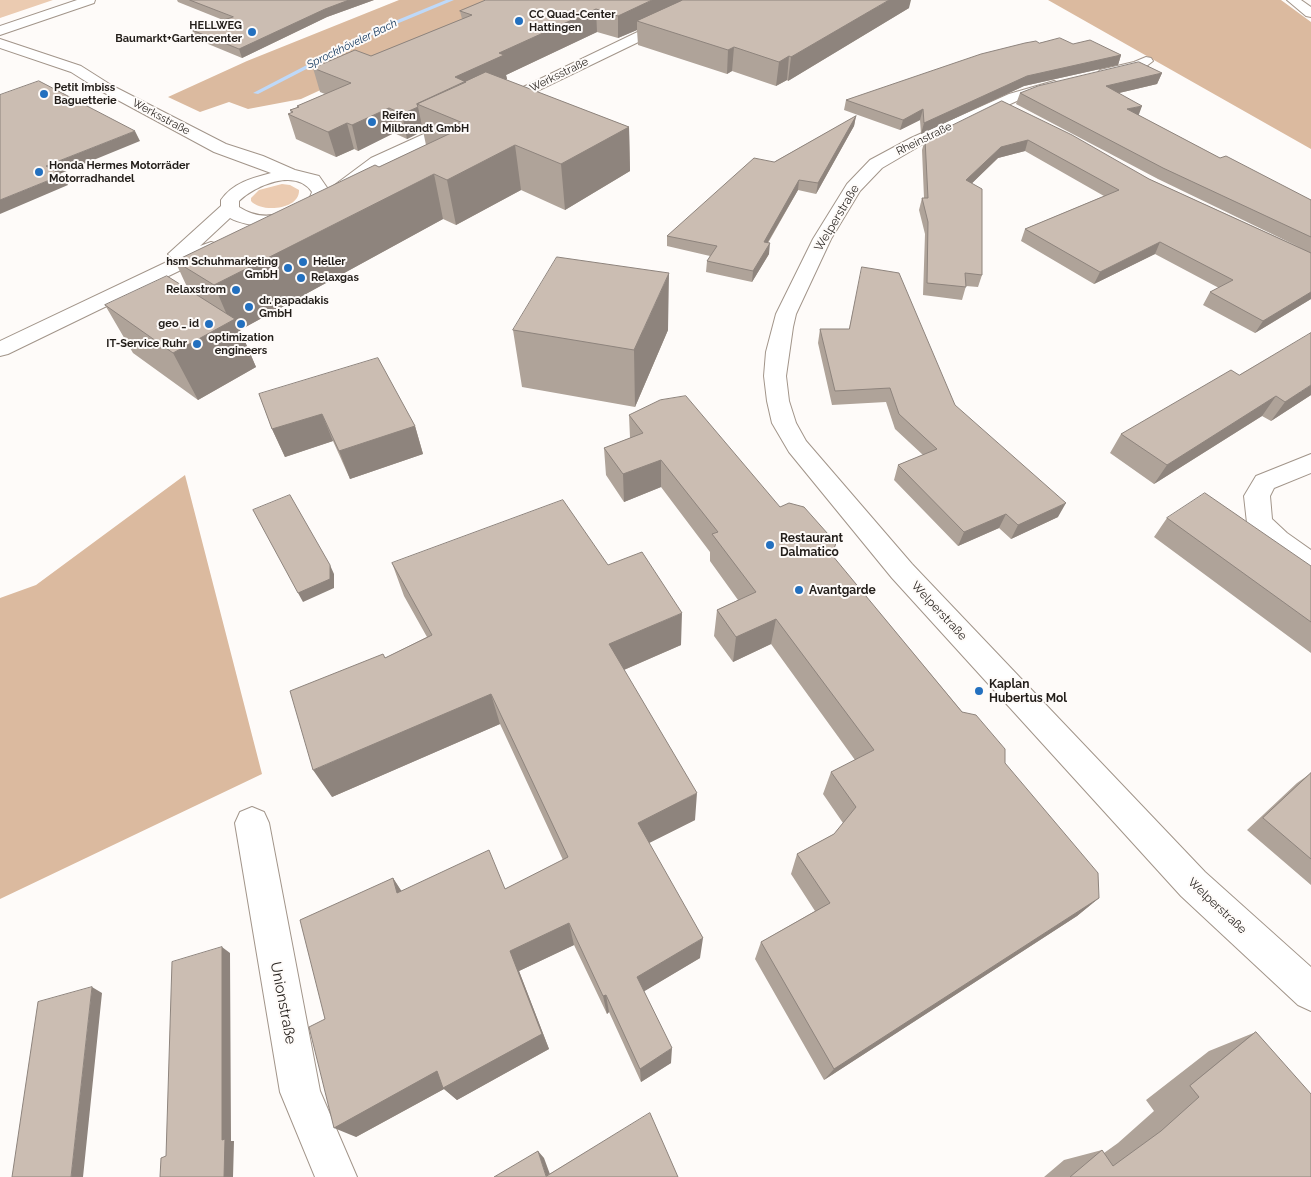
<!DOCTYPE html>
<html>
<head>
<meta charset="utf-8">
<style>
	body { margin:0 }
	canvas { display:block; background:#fefbf9 }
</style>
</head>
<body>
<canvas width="1311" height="1177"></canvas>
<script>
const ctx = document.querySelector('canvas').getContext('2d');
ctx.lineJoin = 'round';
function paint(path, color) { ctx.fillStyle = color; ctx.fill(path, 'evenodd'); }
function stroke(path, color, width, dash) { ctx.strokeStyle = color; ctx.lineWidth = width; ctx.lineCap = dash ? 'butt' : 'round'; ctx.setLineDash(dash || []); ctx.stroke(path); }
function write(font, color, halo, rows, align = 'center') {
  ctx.font = font + ' Raleway,sans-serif'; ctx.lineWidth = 4; ctx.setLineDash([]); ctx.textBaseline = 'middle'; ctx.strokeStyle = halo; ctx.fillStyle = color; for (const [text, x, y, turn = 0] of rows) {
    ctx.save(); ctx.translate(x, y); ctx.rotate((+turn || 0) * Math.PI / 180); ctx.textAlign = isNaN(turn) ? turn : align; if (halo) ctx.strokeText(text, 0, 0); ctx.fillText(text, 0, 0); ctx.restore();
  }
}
paint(new Path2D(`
	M0,0h53l-53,18z
	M282,184l8,1 9,5c1,20 -38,23 -48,11v-3l8,-8z`), '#ebcbb1');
paint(new Path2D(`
	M399,0h117l-215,99 -53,10 -19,-7 -29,10 -32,-15 79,-36z
	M1048,0h233l30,22v127z
	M185,475l77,299 -262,125v-301l36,-13z`), '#dbba9f');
paint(new Path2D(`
	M446,0h8l-72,30 -124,64 -5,-1 125,-65z`), '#bed9f9');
const minor = new Path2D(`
	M704,0h16l-1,3 -219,106h-10l-3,-3 3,-3z
	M0,39l81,27 30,19 115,59 37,12 32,14 24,6 11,16 -7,14 -6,1 -6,-1 -3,-4 4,-10c-16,-24 -56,-7 -73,9v6c14,9 27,11 43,6 8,-2 13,-4 20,-2l3,4c-12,17 -60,12 -75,3l-30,28 11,-4 7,2 3,4 -3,4 -210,102 -8,2v-15l173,-82 -5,-5 53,-48v-6c12,-17 31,-22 50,-27l-57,-21 -113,-61 -30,-19 -71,-24z
	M1146,57l5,1 2,3 -9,7 -39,9 -5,-1 -2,-3 2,-3 34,-8z
	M1054,81l5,2 3,3 -3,3 -40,11 -96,44 -41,24 -22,23 -29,48 -35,75 -3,13 -7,49 3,25 7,22 10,18 106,123 293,308 106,95v44l-13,-6 -117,-109 -289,-318 -103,-126 -17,-29 -5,-22 -3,-25 2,-24 10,-38 37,-75 34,-55 23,-24 41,-22 98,-44z
	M459,118l6,2 2,3 -2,3 -82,40 -36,25 -6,1 -6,-1 -3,-4 39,-29z
	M1311,454v19l-37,15 -4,8 2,23 15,14 24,17v24l-10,-3 -32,-24 -18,-17 -4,-7 -3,-27 12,-20z
	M252,807l12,5 5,11 51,268 37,86h-42l-35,-85 -45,-269 5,-11z`);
const tertiary = new Path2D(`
	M77,0h18l-1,3 -94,32v-9z`);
const secondary = new Path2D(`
	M1287,0h14l10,7v10l-5,-1z`);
stroke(minor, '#a2958a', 2);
stroke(tertiary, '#a2958a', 2);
stroke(secondary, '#a2958a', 2);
paint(minor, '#fff');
paint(tertiary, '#fff');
paint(secondary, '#fff');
paint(new Path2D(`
	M177,0h197l-47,17 -85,41 -46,-19 -4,-9 31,-10 -45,-18z
	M486,0l423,8 -121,73 -1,-1 -11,6 -44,-15 -5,3 -89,-29 -1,-15 -19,8 -21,-6 -91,43 1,4 -1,1 123,47 1,44 -65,39 -44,-20 -65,35 -13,-6 -203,111 16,37 -58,33 -65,-47 -28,-48 83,-16 -13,-28 204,-94 47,-22 -3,-14 -16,8 -13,-6 -36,18 -4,-2 -18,8 -40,-18 -8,-25 3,-1 -1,-3 8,-3 -1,-1 28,-12 -5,-2 -7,-24 58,-12 91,-37 -2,-8z
	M1073,44l48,11 -3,10 -94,21 -103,48 -1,-14 -20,10 -56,-20 2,-10z
	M1162,73l-5,11 -38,9 19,22 82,43 91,42v99l-56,34 -52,-28 7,-13 9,-4 -64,-34 -61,30 -73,-43 4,-12 79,-33 -79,-45 -27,7 -26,25 10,92 -4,12 -12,-1 -4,14 -39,-5 2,-61 -6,-24 3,-12h2l-2,-48 3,-11 77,-38 147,78 152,69 -143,-69 -142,-75 4,-11z
	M856,116l-2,10 -38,68 -18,-4 -30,53 1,11 -17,28 -46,-10 1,-11 3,-5 -43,-10v-10l107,-74z
	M820,329l135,76 103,112 -47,22 -12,-11 -41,18 -64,-66 4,-15 25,-10 -28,-26 -9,-27 -54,3 -14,-62z
	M513,330h155l-33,77 -113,-20z
	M1239,375l72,20 -40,26 -9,-5 -108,68 -44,-31 11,-19z
	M259,394l156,32 8,28 -73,25 -17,-38 -48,16 -13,-28z
	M629,415l151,92 56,36 -4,13 173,207 94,135 -22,18 -253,164 -69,-121 6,-17 54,-31 -24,-37 6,-20 37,-20 9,-11 -20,-29 8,-22 24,-12 -84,-116 -38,18 -19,-26 3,-26 21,-10 -28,-39v-9l-49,-65 -37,15 -18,-27 -2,-27 26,-10z
	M1167,518l144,48v87l-157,-116z
	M392,563l216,2 73,80 -57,25 71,150 -46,23 51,115 -56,33 27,72 -30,19 -32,-70 -2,2 -33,-69 -55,26 30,78 -92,51 -13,-11 -88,48 -31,-118 68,-141 8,13 104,-2 58,-29 -63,-136 -168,73 53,-139 42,-21 -23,-41z
	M1311,773v112l-64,-55 50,-47z
	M1256,1032l55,145h-267l20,-17 38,-10 2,3 14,-10 36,-32 -8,-11 63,-49z`), '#afa399');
paint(new Path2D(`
	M349,0h25l-47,17 -85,41 -3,-9 86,-40z
	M652,0h48l-63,21v9l-19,8v-22z
	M889,0h22l-2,8 -121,73 3,-24z
	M596,9l1,23 -91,43 1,4 -36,17 -16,-19 44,-24z
	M734,47l-2,24 -5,3 1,-24z
	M1121,55l-3,10 -94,21 -103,48 3,-11 103,-47z
	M789,56l-2,24 -11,6 3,-24z
	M1162,73l-5,11 -55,13 4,-11z
	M1142,106l-4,11 -11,-8z
	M418,107l5,24 -16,8 -5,-25z
	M389,108l5,25 -36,18 -6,-26z
	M923,109l-3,11 -20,10 3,-10z
	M856,116l-2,10 -38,68 2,-11z
	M347,123l7,26 -18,8 -8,-25z
	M629,127l1,44 -65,39 -4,-46z
	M135,131l5,10 -88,36 -6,-11z
	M1028,140l-3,11 -27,7 -35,34 3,-12 35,-33z
	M515,145l6,45 -65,35 -9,-45z
	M434,174l9,45 -203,111 16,37 -58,33 -25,-47 57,-31 -16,-37z
	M62,175l6,10 -68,29v-14z
	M799,180l-1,10 -36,62 2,-10z
	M1160,242l-5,12 -61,30 6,-12z
	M770,243l-1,11 -17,28 1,-11z
	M669,273l-1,57 -33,77 -1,-57z
	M1311,292v7l-56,34 8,-12z
	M1311,385v10l-40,26 14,-19z
	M1276,396l-14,20 -108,68 13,-19z
	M322,414l11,27 -48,16 -13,-28z
	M415,426l8,28 -73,25 -11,-28z
	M661,460v27l-37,15 -1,-28z
	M1066,503l-8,14 -47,22 7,-14z
	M1006,514l-7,14 -41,18 6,-14z
	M330,565l4,9v14l-31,14 -5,-9z
	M682,613l-1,32 -69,30 -3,-31z
	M776,619l-5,25 -38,18 3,-25z
	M491,694l9,30 -168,73 -19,-27z
	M697,793l-2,27 -56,28 -1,-25z
	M393,878l15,23 -11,-8z
	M1099,898l-22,18 -253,164 10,-11z
	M569,923l5,22 -55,26 30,78 -92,51 -13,-11 -88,48 -22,-9 176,-177z
	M703,938l-3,20 -62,37 -1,-18z
	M222,947l8,6 1,188h3l-1,36h-9l-2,-37z
	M92,987l10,6 -19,184h-12z
	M606,995l3,17 -2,2 -4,-18z
	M672,1048l-1,15 -30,19 -1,-13z
	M538,1151l6,7 7,19 -5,-1z`), '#8e847d');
const building = new Path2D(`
	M190,0h159l-24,9 -86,40 -47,-19 41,-13z
	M486,0h166l-34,16 -22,-7 -97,44 5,2 -49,22 11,5 -49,22 1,3 -16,7 -13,-6 -37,17 -5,-2 -19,9 -40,-18 5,-2 -3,-2 9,-3 -2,-1 54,-23 -38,-15 42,-18 16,6 101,-41 -12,-4z
	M683,0h206l-98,57 -2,-1 -10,6 -45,-15 -6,3 -91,-29z
	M1060,38l13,6 17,-4 31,15 -94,21 -103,47 -1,-14 -20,11 -57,-20 135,-46 44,-11 11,-2 3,2z
	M1139,62l23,11 -56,13 36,20 -15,3 93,49 6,-2 85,44v37l-148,-69 -143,-75 18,-7z
	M486,72l143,55 -68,37 -46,-19 -68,35 -13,-6 -220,111 -39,-24 200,-96 4,2 89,-42 -51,-21z
	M39,81l96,50 -89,35 16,9 -62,25v-105z
	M1002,101l70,34 77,44 162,74v39l-48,29 -53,-29 23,-12 -73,-38 -60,30 -75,-43 94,-39 -91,-50 -27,7 -35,33 16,9v86l-17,-2 1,14 -39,-4 1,-61 -6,-24h6l-3,-59z
	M856,116l-38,67 -19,-3 -35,62 6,1 -17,28 -46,-10 10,-15 -50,-10 87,-78 20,4z
	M557,257l112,16 -35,77 -121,-20z
	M862,267l37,6 56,132 111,98 -48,22 -12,-11 -42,18 -66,-67 39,-16 -38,-35 -9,-26 -55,3 -15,-62h29z
	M167,276l68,43 -62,34 -68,-48z
	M1311,333v52l-26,17 -9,-6 -109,69 -46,-31 110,-64 8,5z
	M378,358l37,68 -76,25 -17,-37 -50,15 -13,-35z
	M686,396l94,111 9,-4 15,4 32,36 -4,12 130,157 14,3 29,34v14l93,110 1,25 -265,171 -73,-127 69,-39 -33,-49 37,-20 22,-27 -25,-35 43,-22 -98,-131 -40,18 -19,-27 39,-18 -44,-58 6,-2 -57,-72 -38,14 -19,-26 39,-15 -14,-18 31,-15z
	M1205,493l106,73v56l-144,-104z
	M290,495l40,70v14l-32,14 -45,-83z
	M563,500l45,65 34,-13 40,61 -73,31 88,149 -59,30 65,115 -66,39 35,71 -32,21 -34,-74 -3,1 -34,-73 -59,28 32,83 -99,54 -6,-17 -103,57 -25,-101 16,-8 -25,-99 93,-42 4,15 92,-43 16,39 63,-32 -77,-163 -178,76 -23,-79 93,-37 2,4 47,-23 -40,-72z
	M1311,773v86l-48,-41z
	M222,947v193l3,-1 -1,38h-64l1,-19 5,-2 6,-194z
	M92,987l-21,190h-59l26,-175z
	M1256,1032l55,62v83h-241l32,-27 11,16 48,-35 38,-34 -9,-11z
	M650,1113l28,64h-184l44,-26 8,25z`);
paint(building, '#cbbdb2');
stroke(building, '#8e847d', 1);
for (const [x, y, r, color] of [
	[519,21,5,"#2370bf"],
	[252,32,5,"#2370bf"],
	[44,94,5,"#2370bf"],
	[372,122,5,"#2370bf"],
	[39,172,5,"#2370bf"],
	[303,262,5,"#2370bf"],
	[288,268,5,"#2370bf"],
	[301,278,5,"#2370bf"],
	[236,290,5,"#2370bf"],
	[249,307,5,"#2370bf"],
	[209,324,5,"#2370bf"],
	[241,324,5,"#2370bf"],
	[197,344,5,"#2370bf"],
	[770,545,5,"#2370bf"],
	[799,590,5,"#2370bf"],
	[979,691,5,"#2370bf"]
]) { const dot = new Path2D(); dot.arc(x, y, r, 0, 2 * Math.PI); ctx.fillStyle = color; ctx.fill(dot); stroke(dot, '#fefbf9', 2); }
write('bold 11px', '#231e1a', '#fefbf9', [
	["CC Quad-Center",529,15],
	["Hattingen",529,28],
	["HELLWEG",242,26,"right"],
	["Baumarkt+Gartencenter",242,39,"right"],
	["Petit Imbiss",54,88],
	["Baguetterie",54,101],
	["Reifen",382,116],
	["Milbrandt GmbH",382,129],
	["Honda Hermes Motorräder",49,166],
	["Motorradhandel",49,179],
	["hsm Schuhmarketing",278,262,"right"],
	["GmbH",278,275,"right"],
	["Heller",313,262],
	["Relaxgas",311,278],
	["Relaxstrom",226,290,"right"],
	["dr. papadakis",259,301],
	["GmbH",259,314],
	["geo _ id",199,324,"right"],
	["optimization",241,338,"center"],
	["engineers",241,351,"center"],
	["IT-Service Ruhr",187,344,"right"]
], 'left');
write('italic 11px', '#0b3159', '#fefbf9', [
	["Sprockhöveler Bach",352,44,-26]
]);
write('11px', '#231e1a', '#fefbf9', [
	["Werksstraße",559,75,-26],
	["Werksstraße",161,117,28],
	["Rheinstraße",924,139,-26]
]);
write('12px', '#231e1a', '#fefbf9', [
	["Welperstraße",837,218,-59],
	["Welperstraße",939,611,47],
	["Welperstraße",1217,906,43]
]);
write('bold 12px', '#231e1a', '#fefbf9', [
	["Restaurant",780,538],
	["Dalmatico",780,552],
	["Avantgarde",809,590],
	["Kaplan",989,684],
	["Hubertus Mol",989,698]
], 'left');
write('15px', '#231e1a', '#fefbf9', [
	["Unionstraße",283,1003,79]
]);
</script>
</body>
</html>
